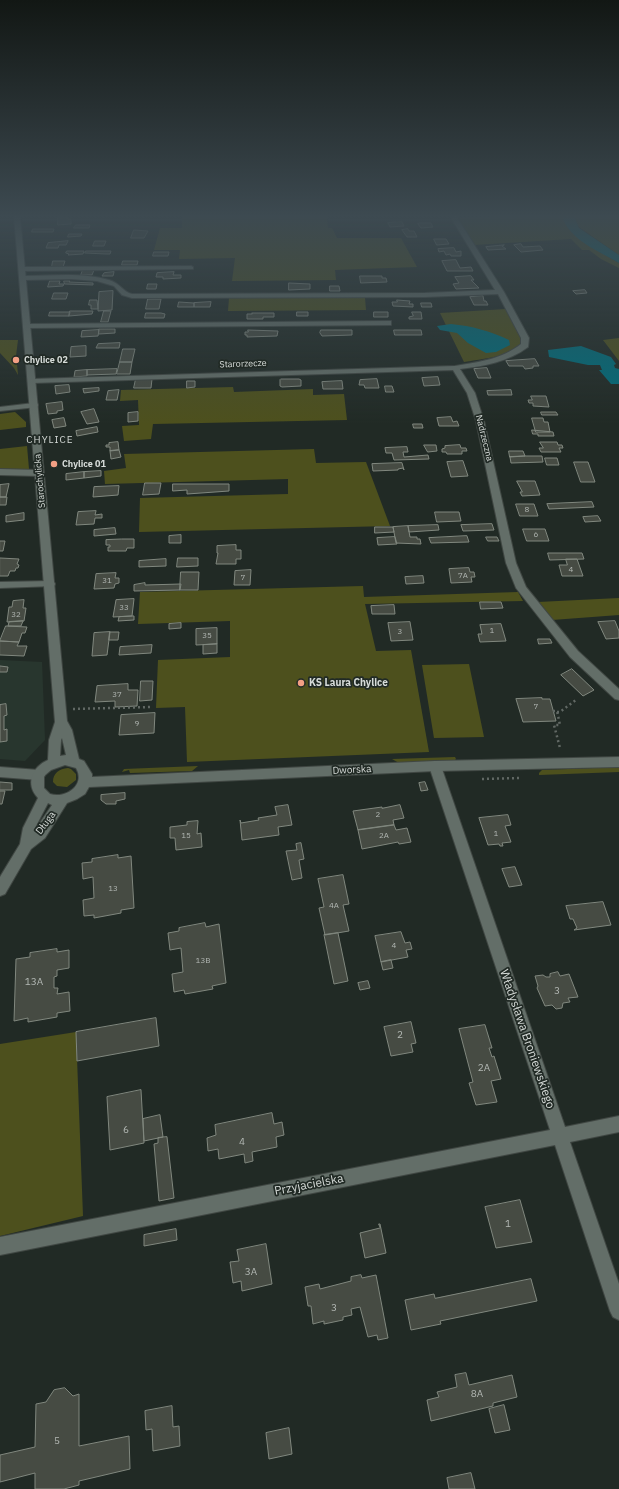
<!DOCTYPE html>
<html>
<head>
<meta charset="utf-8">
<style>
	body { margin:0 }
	canvas { display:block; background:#212a25 }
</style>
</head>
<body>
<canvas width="619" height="1489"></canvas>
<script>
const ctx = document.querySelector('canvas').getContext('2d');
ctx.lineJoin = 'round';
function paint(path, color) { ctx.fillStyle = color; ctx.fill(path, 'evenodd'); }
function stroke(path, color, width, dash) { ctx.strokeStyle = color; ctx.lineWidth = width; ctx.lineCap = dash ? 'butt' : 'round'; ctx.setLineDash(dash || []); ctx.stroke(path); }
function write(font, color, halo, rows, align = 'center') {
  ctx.font = font + ' "IBM Plex Sans",sans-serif'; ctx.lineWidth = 3.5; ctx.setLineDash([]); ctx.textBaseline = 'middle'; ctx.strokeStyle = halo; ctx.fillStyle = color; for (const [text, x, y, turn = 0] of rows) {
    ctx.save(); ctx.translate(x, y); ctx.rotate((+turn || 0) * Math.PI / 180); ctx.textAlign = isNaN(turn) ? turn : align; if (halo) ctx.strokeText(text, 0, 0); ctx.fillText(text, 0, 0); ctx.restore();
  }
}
paint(new Path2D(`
	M0,660l42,2 3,78 -20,21 -25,-2z`), '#28362e');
paint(new Path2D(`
	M182,216h145l1,12h4l5,10h64l16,29 -82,3 1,10 -104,1 3,-23 -56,1 1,-9h-26l6,-22h22z
	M497,216h65c6,21 39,36 57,47v5l-18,-9 -12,-9h-7l-11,-11 -97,6 -16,-27z
	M574,216h45v39l-40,-28z
	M229,298h136l1,12 -138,1z
	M506,309l14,28 2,5c-8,15 -42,17 -58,20l-24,-49z
	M619,338v23l-16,-21z
	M0,340h18l-2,16 -3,1 1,7h3l1,11 -4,-7 -14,-15z
	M233,387l1,5 79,-3v6l31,-1 3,26 -194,4 -2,15 -27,2 -2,-15 17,-1 -1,-25 -18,1 1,-11z
	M15,412l11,10v5l-26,3v-16z
	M27,446l2,23 -29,1v-21z
	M314,449l2,14 50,-1 24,64 -251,6 1,-34 148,-4v-15l-183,5 -1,-13 22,-3 -2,-14z
	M363,586l1,11 154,-5 5,9 -158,3 11,47 35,-1 18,102 -242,10 -2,-55 -29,1 2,-48 72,-3v-36l-92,3 2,-32z
	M619,598v17l-67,5 -14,-18z
	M469,664l15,73 -50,1 -12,-73z
	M455,757l1,2 -2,2 -55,2 -7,-4z
	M198,766l-6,5 -62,2 -1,-3 -7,2 2,-3z
	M619,767v5l-80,3v-2l3,-3z
	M68,768l3,1 5,5v6l-9,7 -10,-1 -4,-4c0,-9 6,-13 15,-14z
	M76,1032l7,184 -83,20v-192z`), '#4d501d');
paint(new Path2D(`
	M562,216h12l5,12 40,27v8c-20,-12 -50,-23 -57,-47z
	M451,324c21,2 39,7 58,16l1,5 -14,7 -10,1 -18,-10 -11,-10 -17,-3 -3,-4z
	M581,346l30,11 5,7 -2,1 1,3 4,1v15h-8l-12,-14h3l-2,-5h-12l-39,-8 -1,-7z`), '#006c7a');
const building = new Path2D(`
	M58,217h9v2h4v5l-13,1z
	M402,222l2,4 -14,1 -2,-4z
	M420,223h11l2,4 -12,1 -3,-4z
	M76,225h14l-1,3h-15z
	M33,229h21l-1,3h-21z
	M408,229l1,2h5l3,6h-10l-5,-7z
	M134,230l14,1 -4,7h-13z
	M69,234h13l-1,2 -13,1z
	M434,239h12l3,5 -12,1z
	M68,241l-2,4h-7l-1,3h-12l2,-5z
	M95,241h11l-2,5h-11z
	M521,244l2,3 17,-1 3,4 -22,2 -7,-7z
	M504,245l-2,1 4,3 -18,1 -2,-3z
	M454,248l2,4 5,-1v5h-10l-1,-2 -4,1 -2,-4 -5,1 -1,-3z
	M67,251h17l-1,3 -15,1 1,-1 -3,-1z
	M86,251h25l-1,3h-4l-21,-1z
	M154,252h15l-1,4h-15z
	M456,260l4,8 11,-1 2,4h-26l-5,-10z
	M53,261h12l-2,6h-11z
	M123,261h15l-1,4h-15z
	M83,270h11l-2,5h-11z
	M114,272l-1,4h-11l2,-3z
	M174,272l-1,3h8v3l-18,1v-2h-7l1,-4z
	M360,276h22v2h4l1,4 -26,1z
	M471,276l3,4h-3l8,8 -23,1 -3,-5 6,-1 -4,-6z
	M50,281h10l-1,3h5l-1,2 -15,1z
	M64,281h6l-1,1 24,1v2l-28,-1z
	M289,283l21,1v5l-21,1z
	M148,284h9l-1,5h-9z
	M330,286h9l1,5h-10z
	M585,290l2,3 -11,1 -3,-3z
	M113,291l-1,19 -14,1 1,-19z
	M54,293h14l-2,6h-14z
	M483,296l1,5h2l2,4h-14l-4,-8z
	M148,299h13l-2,10h-13z
	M90,300h7l1,9h-7v-4h-2z
	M397,300l13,1 -1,3h4v3l-20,-1 -1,-4h5z
	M179,302l15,1v4h-16z
	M211,302l-1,5h-16v-4z
	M421,303h10l1,4h-10z
	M70,311h23l-1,3 -23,2z
	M104,311h7l-3,11h-7z
	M50,312h20l-1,4h-20z
	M297,312h11v4h-11z
	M374,312h14v5h-14z
	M412,312h9l1,7h-13v-2l4,-1z
	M146,313h15l4,1 -1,4h-19z
	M252,313h22v4h-11v2h-16v-5h5z
	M99,329h16v4l-16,1z
	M99,330l-1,6 -17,1 1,-6z
	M248,330l30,1 -1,5 -30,1v-2h-2v-3h3z
	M321,330h31v5l-30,1 -2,-3z
	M394,330h27l1,5h-27z
	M120,343l-1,5h-23l2,-4z
	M86,346v10l-16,1 1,-10z
	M123,349h12l-3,13h-12z
	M535,359l4,7h-6v2l-8,1 -2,-3h-14l-3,-5z
	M120,362h12l-2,12h-13z
	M487,368l4,10h-13l-4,-9z
	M117,369l-1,5 -29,1v-5z
	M87,370v6l-13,1 1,-6z
	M438,377l2,8 -16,1 -2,-8z
	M136,379h16l-1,9h-17z
	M281,379h18l2,1v6l-19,1 -2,-1v-6z
	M377,379l2,9h-14l-1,-3h-5l1,-5z
	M187,381h8v6l-8,1z
	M342,381l1,8h-20l-1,-7z
	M69,385l1,7 -14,2 -1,-8z
	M385,386h7l2,6h-8z
	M99,388v3l-15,2 -1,-4z
	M119,390l-2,10h-11l2,-9z
	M511,390l1,5h-24l-1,-4z
	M531,396h15l3,11 -16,-1v-3h-4l-1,-3h4z
	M62,402l1,8 -6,1v2l-9,1 -2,-10z
	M94,409l5,13 -12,2 -6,-12z
	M138,412v9l-10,1v-9z
	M541,412h15l2,3h-16z
	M451,417l2,5 4,-1 2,5h-20l-2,-8z
	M64,418l2,8 -12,2 -2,-8z
	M532,418h11l1,4h4l2,10h-14z
	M413,424h9l1,4h-9z
	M97,427l1,5 -21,4 -1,-5z
	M532,430l21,2 1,4h-16v-2h-5z
	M118,442l1,8 -9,1v-4h-4v-2h3v-2z
	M540,442h17l1,3h4l1,3h-4l2,4h-20l-2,-4h4z
	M424,445h12l1,6 -9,1z
	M460,445l1,3h5l1,3h-5v3h-15l-1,-2h-4v-3l3,-1v-2z
	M407,447l1,5h-5l1,5 24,-2 1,4 -35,1 -2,-7h-6l-1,-5z
	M119,450l2,7 -10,2 -1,-8z
	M509,451h14l2,5 -15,1z
	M524,456h18l1,6 -32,1 -1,-6z
	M545,458h12l2,7h-12z
	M463,461l5,15 -17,1 -4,-15z
	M574,462h14l7,20h-14z
	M402,463l2,7 -1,-2 -5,1v1l-25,1 -1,-7z
	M101,471v5l-17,2v-6z
	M84,472v6l-18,2v-6z
	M517,481h18l5,14 -18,1 -2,-4h2z
	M145,483h16l-2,11 -16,1z
	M9,484l-3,13h-6v-12z
	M173,484h56v7l-42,3v-4l-14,1z
	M119,486l-1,9 -25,2 1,-10z
	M0,497h7l-1,8h-6z
	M592,502l2,5 -45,2 -2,-5z
	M516,504h18l4,12h-18z
	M96,511l-1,4 7,-1v4h-7l-1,6 -18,1 2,-13z
	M435,512h24l2,9 -24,1z
	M24,513v7l-18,2v-6z
	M598,516l3,5 -16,1 -2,-5z
	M492,524l2,6 -31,1 -2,-6z
	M438,525l1,5 -30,2 -1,-6z
	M408,526l2,11h7v2h3l1,5 -25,-1 -3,-16z
	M375,527h18l1,5 -19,1z
	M115,528l1,6 -22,2v-6z
	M523,529h22l4,12h-22z
	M181,535v8h-12v-7z
	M467,536l2,6 -38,1 -2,-5z
	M395,537l2,7 -19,1 -1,-7z
	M486,537h11l2,4h-11z
	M122,539h12v9h-7l-1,3h-18v-4h2v-2h-4v-5z
	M0,541h5l-2,10h-3z
	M236,545v5h5v9h-5v5h-20l2,-11h-1v-7z
	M548,553h34l2,6 -34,1z
	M0,558l19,1 -2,5 2,1 -1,3h-2l-1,3h-5l-2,5h-8z
	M178,558h20v8l-21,1z
	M166,559v7l-27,1v-6z
	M566,559h11l6,17h-21l-3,-11h8z
	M469,568l1,4h4l1,5h-4l1,5 -21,1 -2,-14z
	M251,570l-1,15h-16l1,-14z
	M181,572h18l-1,18h-18z
	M116,573l-1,5h4v5l-4,1 -1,4 -20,1 2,-15z
	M423,576l1,7 -18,1 -1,-7z
	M145,583v2l36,-1 -1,6 -46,1v-6z
	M134,599l-2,17 -19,1 3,-17z
	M24,600l-1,8h3l-2,13 -17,1 2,-15h3l1,-6z
	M480,602h21l2,6 -22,1z
	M394,605l1,9h-23l-1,-8z
	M132,616h2v4l-16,1 1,-4z
	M23,621l-2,5h-13l1,-4z
	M615,621l4,10v7l-13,1 -8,-17z
	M410,622l3,18 -22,1 -3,-18z
	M181,623v5l-12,1v-5z
	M501,624l5,17 -26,1 -2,-8h4l-2,-9z
	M6,626l21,1 -2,6h-3l-3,9 -19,-1z
	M217,628v16l-21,1v-16z
	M110,632l-3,23 -15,1 2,-23z
	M110,632h9l-1,8h-9z
	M538,639h12l2,4 -13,1z
	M0,641l19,1 -2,4h10l-3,10 -24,-1z
	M217,644v9l-14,1v-9z
	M152,645l-1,8 -32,2 1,-8z
	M0,666l8,1 -1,5h-7z
	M572,669l22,21 -11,6 -22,-21z
	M141,681h12l-1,19 -12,1z
	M128,684v6h10l-1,16 -22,1v-6l-20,1 2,-16z
	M542,698v1h8l6,22 -33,1 -7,-23z
	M6,704l1,11 -3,1v14l3,-1v12l-7,1v-37z
	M155,713l-1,20 -35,2 2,-20z
	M0,782l12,1v7h-12z
	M425,782l3,8 -7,1 -2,-8z
	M0,791h5l-3,13h-2z
	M125,793v6l-9,2v3h-10l-5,-4v-5z
	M288,805l4,20 -14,2 1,8 -37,5 -2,-20 1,3 18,-3 -1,-2 19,-3 -2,-8z
	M400,805l4,13 -11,2 1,5 -36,5 -5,-19 29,-4v1z
	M508,815l3,10 -6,1 6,16 -9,1 1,3h-3l-1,-2 -11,1 -9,-27z
	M198,821l-1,13 4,-1 1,14 -26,3 -1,-12h-5v-11l17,-2v-3z
	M394,825l2,5 11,-2 4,14 -12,2 -1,-2 -36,7 -4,-19z
	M301,843l3,16 -5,1 3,18 -10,2 -6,-29 11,-1 -1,-6z
	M118,855v3l13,-2 3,52 -13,2v3l-27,5v-3l-10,1 -1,-16 11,-2 -1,-21 -10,2 -1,-16 10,-1v-3z
	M515,867l7,18 -13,2 -7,-18z
	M343,875l6,29 -6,1 6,26 -24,4 -6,-27 5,-1 -6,-28z
	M603,902l8,23 -37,5 3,-2 -4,-9h-3l-4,-13z
	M205,923l1,4 13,-3 7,59 -14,3 1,3 -28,5 -1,-4 -10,2 -2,-18 11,-2 -2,-24 -11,2 -2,-17 11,-2v-3z
	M401,932l4,11 5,-1 2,7 -6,1 2,7 -27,5 -6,-26z
	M338,933l10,48 -14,3 -10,-49z
	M57,949v3l12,-2v18l-12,2v6l-3,1v11h4l-1,6 12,-2 1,19 -13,2v4l-29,5v-4l-14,3 2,-62 14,-2v-4z
	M391,960l2,8 -10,2 -2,-8z
	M558,972l2,4 9,-2 9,23 -10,1 2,4 -7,1 -1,5 -6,1 -4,-4 -7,1 -8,-18 1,-2 -3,-10 8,-1 3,2h4v-3z
	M368,981l2,7 -10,2 -2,-7z
	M156,1018l3,28 -82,15 -1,-29z
	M411,1022l5,21 -5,1 2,8 -22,4 -7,-29z
	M485,1025l7,23h-3l3,9 2,-1 7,23 -10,2 6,21 -21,3 -7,-22 4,-1 -14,-53z
	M141,1090l3,53 -34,7 -3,-53z
	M272,1113l2,11 8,-2 2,13 -8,2 1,10 -25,5 1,9 -8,2 -1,-9 -25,5 -1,-10 -10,2 -1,-13 9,-3 -1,-10z
	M160,1115l3,22 -19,4 -1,-22z
	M167,1137l7,61 -15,3 -5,-57 4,-1v-5z
	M520,1200l12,42 -36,6 -11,-41z
	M379,1224h1l6,29 -21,5 -5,-25 20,-5z
	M176,1229l1,11 -33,6v-11z
	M266,1244l6,40 -30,7 -1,-10 -8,2 -3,-21 9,-1 -2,-11z
	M361,1275l1,3 14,-3 12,63 -10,2 -1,-5 -9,2 -8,-30 -9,2 1,6 -9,2v3l-19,4v-3l-11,3 -2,-18h-3l-3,-19 14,-3 1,5 31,-8v-4z
	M531,1279l6,22 -97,20 1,3 -30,6 -6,-30 29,-6 1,4z
	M466,1373l3,12 43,-10 5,22 -24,6v3l-62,15 -4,-21 12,-3 -2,-5 20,-5 -2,-12z
	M65,1388l8,8 6,-2v52l50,-10 1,33 -51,12v4l-15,4h-29v-16l-35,9v-27l35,-8 1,-43 10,-2 8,-12z
	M504,1405l6,25 -15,3 -6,-24z
	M172,1406l1,21 6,-1 1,20 -27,5 -1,-22 -6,1 -1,-19z
	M289,1428l3,26 -23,5 -3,-26z
	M471,1473l4,16h-26l-2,-11z`);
paint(building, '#464b43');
stroke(building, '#80877e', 1);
const lane = new Path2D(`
	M191,266l2,1v2l-171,2 -3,-2 3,-2z`);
const street = new Path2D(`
	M450,216h6l48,76 25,46 -1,9c-20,15 -44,19 -68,22l15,24 9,28 32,142 10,24 52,64 41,38v11l-4,-1 -45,-42 -54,-69 -10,-25 -30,-142 -9,-28 -14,-23 -421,13 -4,-2 4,-2 423,-13c24,-4 47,-7 66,-22v-6l-23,-44 -73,3 -293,1 -10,-3 -8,-9 -17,-5 -26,-2 -48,1 -3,-2 3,-2c28,0 59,-4 86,4 11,3 14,12 23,14l293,-1 70,-3z
	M388,321h3v4l-364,3 -4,-2 4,-2z
	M34,403h3l1,2 -1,2 -37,4v-4z
	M0,469l39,1 5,3 -5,3 -39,-1z
	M50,581l4,1 1,2 -1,2 -54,2v-6z
	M435,761l4,2 2,3 124,361 54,-11v16l-49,10 49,142v36l-6,-3 -3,-6 -55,-166 -555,110v-18l550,-107 -121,-364 2,-3z
	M0,767l39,3 4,1 2,4 -2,4 -4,1 -39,-3z`);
const secondary = new Path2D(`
	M14,216h6l47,505 5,9 7,29 5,2 8,13v3l343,-16 184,-4v10l-184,4 -346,16 -4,7 -8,5 -10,4 -22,35 -14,11 -26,45 -5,2v-19l20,-33 3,-16 15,-30c-13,-14 -6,-31 10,-38l1,-20 6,-18zM62,738l4,17 -6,1 1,-16zM65,765l11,3c10,17 -10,31 -26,26l-6,-6v-12l7,-6zM48,803l4,2 -17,25v-2z`);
stroke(lane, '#404743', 2);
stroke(street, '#404743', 2);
stroke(secondary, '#404743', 2);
stroke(new Path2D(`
	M73,709l77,-2
	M553,711h4l3,14h-6l6,23
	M557,712h3l16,-12
	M482,779l37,-1`), '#616864', 2.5, [2, 3]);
paint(lane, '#636e68');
paint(street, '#636e68');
paint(secondary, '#636e68');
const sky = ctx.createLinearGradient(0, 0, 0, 424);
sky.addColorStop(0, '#121714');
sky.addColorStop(0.51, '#3d4a51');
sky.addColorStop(1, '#3d4a5100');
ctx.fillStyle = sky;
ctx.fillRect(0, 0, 619, 424);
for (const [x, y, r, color] of [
	[16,360,4,"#f39f84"],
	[54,464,4,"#f39f84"],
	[301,683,4,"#f39f84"]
]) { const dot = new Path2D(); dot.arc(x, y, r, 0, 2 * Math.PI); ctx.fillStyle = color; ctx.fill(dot); stroke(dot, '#212a25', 1.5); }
write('8px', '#b3b8b4', null, [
	["8",527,510],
	["6",536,535],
	["4",571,570],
	["7A",463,576],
	["7",243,578],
	["31",107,581],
	["33",124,608],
	["32",16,615],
	["1",492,631],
	["3",400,632],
	["35",207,636],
	["37",117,695],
	["7",536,707],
	["9",137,724],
	["2",378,815],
	["1",496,834],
	["15",186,836],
	["2A",384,836],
	["13",113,889],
	["4A",334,906],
	["4",394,946],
	["13B",203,961]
]);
write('bold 9px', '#d7dcd9', '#212a25', [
	["Chylice 02",24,360],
	["Chylice 01",62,464]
], 'left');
write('9px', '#d7dcd9', '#212a25', [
	["Starorzecze",243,364,-2],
	["Nadrzeczna",484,438,76],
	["Starochylicka",40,481,-95]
]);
ctx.letterSpacing = '1px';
write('10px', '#d7dcd9', '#212a25', [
	["CHYLICE",50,440]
]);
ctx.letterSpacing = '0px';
write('bold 10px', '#d7dcd9', '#212a25', [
	["KS Laura Chylice",309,683]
], 'left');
write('10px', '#d7dcd9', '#212a25', [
	["Dworska",352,770,-3],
	["Długa",46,823,-53]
]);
write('10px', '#b3b8b4', null, [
	["13A",34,982],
	["3",557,991],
	["2",400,1035],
	["2A",484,1068],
	["6",126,1130],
	["4",242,1142],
	["1",508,1224],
	["3A",251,1272],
	["3",334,1308],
	["8A",477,1394],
	["5",57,1441]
]);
write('12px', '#d7dcd9', '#212a25', [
	["Władysława Broniewskiego",527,1039,71],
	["Przyjacielska",309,1185,-11]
]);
</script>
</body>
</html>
